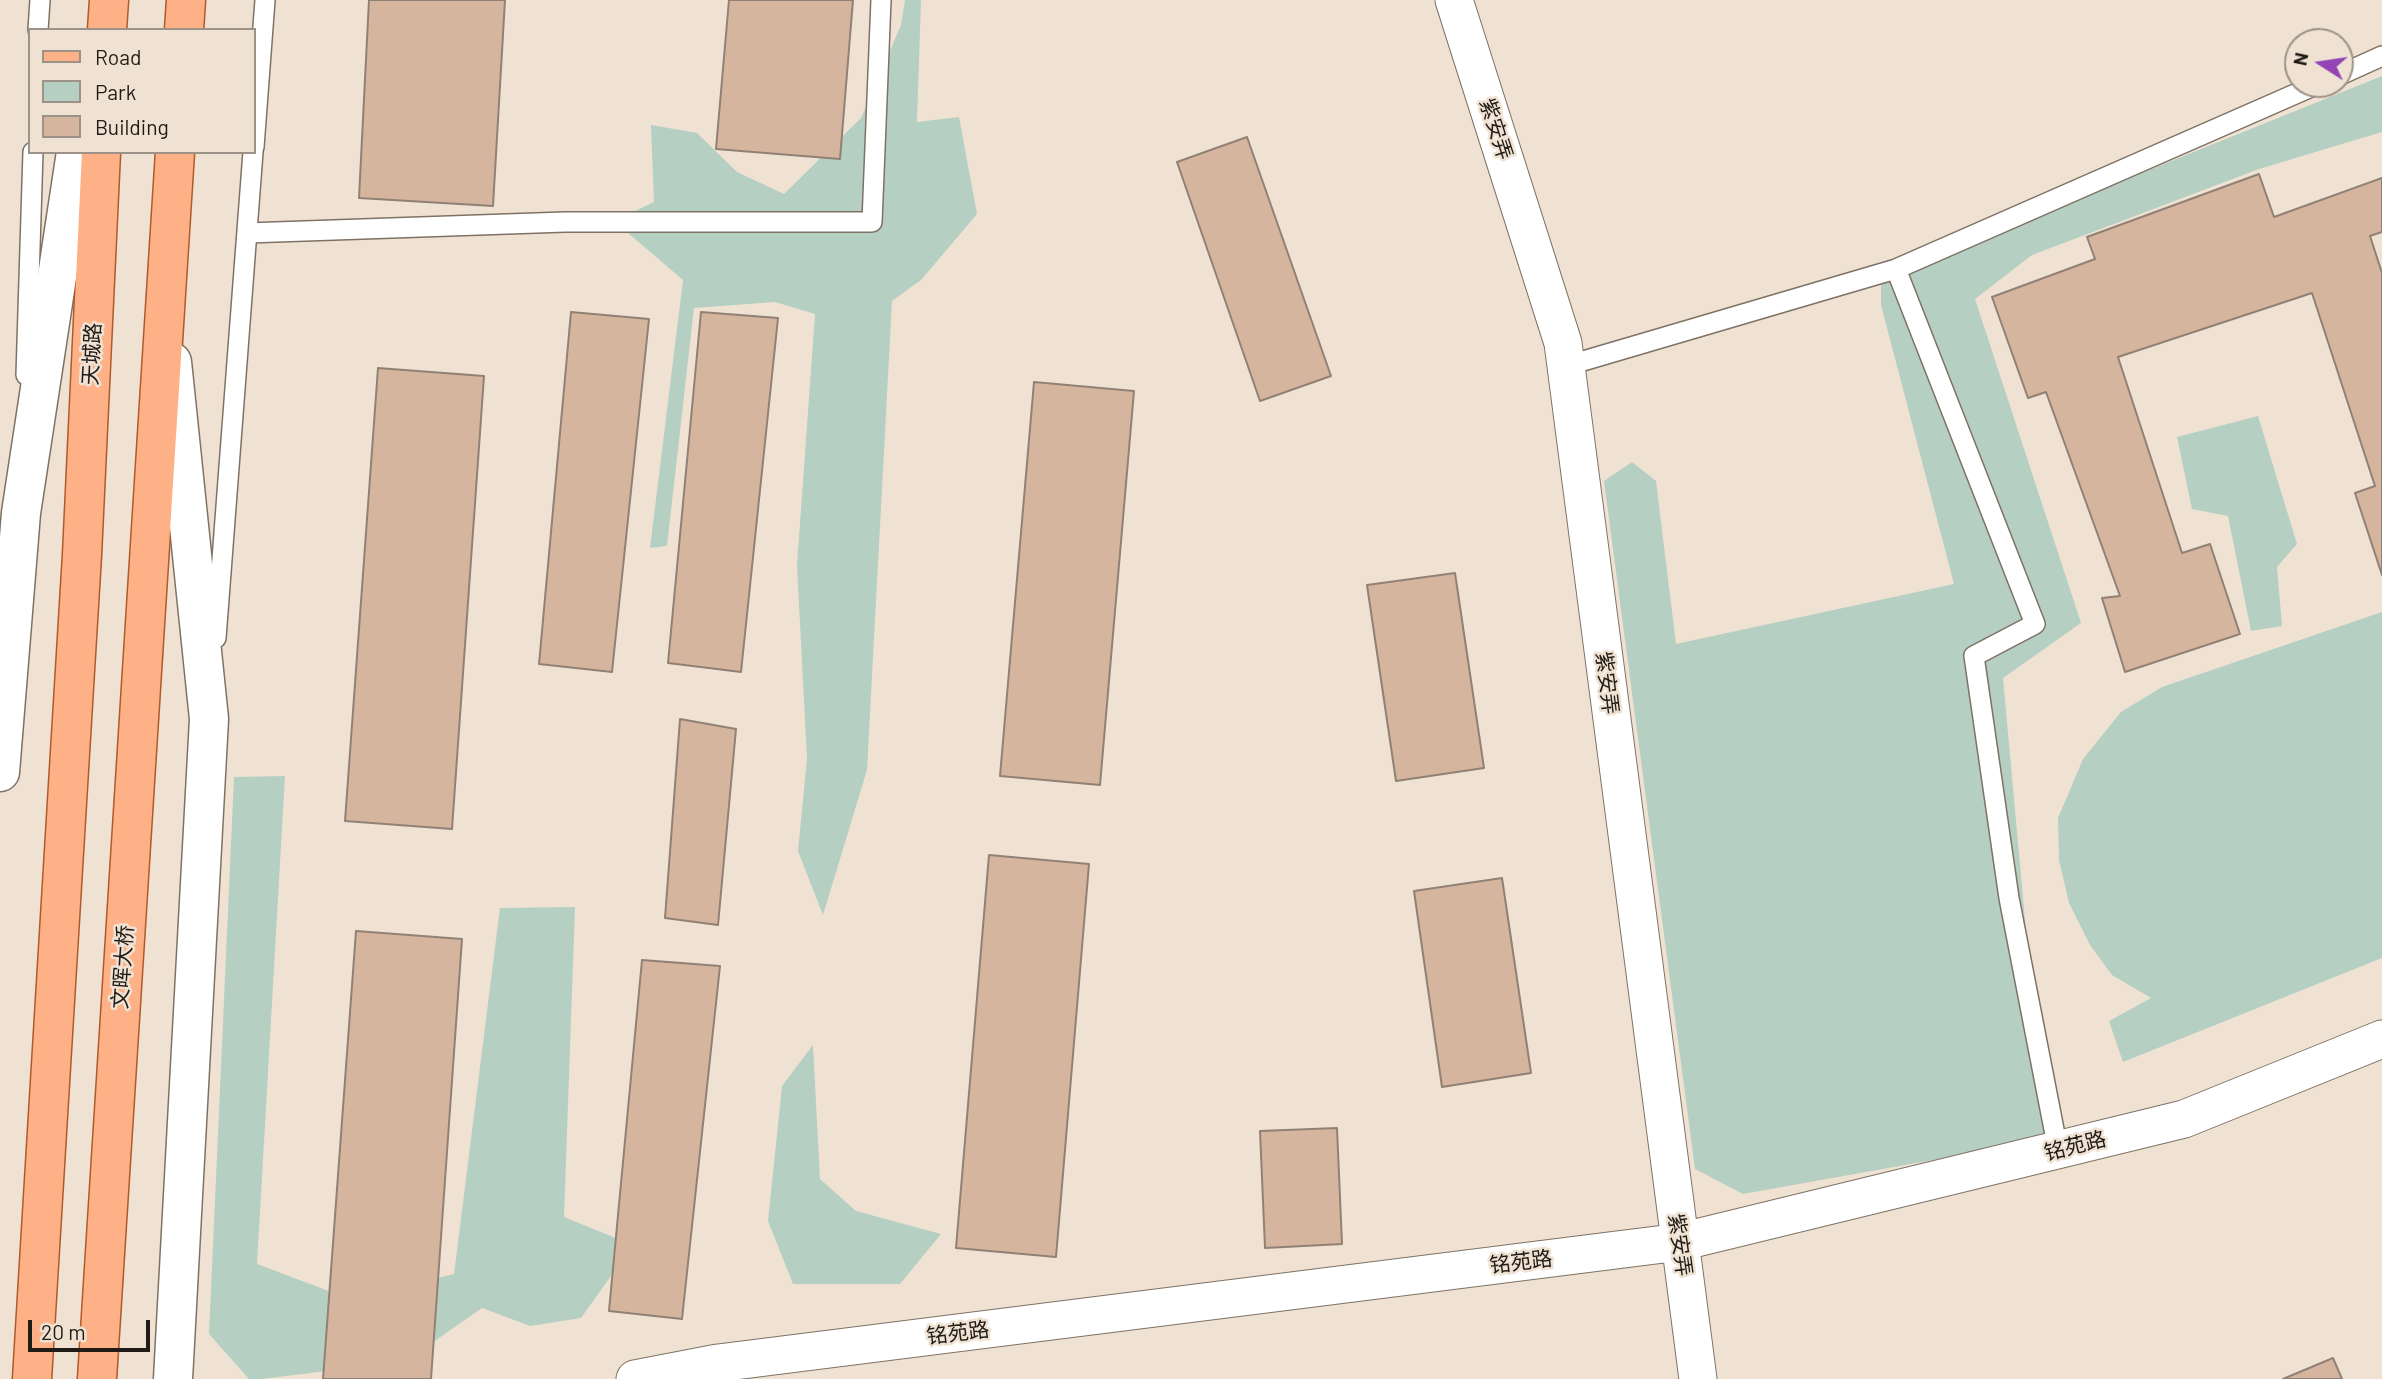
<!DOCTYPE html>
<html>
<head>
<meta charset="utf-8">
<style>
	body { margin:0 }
	#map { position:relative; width:2382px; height:1379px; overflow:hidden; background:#f0e2d3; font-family:Barlow,sans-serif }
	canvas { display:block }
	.legend { position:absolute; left:28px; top:28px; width:228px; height:126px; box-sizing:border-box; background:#f0e2d3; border:2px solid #9d9287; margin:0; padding:9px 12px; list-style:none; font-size:21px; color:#201b16 }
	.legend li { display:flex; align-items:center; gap:14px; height:35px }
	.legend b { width:35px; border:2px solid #9d9287 }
	.north { position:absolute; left:2284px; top:28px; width:70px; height:70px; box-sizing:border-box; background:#f0e2d3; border:2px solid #9d9287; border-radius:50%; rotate:282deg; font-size:19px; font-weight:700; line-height:28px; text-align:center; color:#201b16 }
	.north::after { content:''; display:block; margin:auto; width:24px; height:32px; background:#9444b4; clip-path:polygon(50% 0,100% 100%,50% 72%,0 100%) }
	.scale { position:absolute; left:28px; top:1320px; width:122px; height:32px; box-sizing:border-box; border:4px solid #201b16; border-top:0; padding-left:9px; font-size:21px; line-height:24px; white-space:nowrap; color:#201b16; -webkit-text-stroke:5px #f0e2d3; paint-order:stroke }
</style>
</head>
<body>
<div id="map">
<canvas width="2382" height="1379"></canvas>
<ul class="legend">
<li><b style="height:9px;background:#feb086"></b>Road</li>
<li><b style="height:19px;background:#b5cfc2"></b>Park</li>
<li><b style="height:19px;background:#d5b59e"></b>Building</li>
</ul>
<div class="north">N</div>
<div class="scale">20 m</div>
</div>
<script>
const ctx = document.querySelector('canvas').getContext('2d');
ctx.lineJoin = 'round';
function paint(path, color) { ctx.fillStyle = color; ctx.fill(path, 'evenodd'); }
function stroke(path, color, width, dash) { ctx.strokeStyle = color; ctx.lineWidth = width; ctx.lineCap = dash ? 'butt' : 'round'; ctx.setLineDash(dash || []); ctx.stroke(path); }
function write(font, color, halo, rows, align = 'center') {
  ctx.font = font + ' Barlow,"Noto Sans SC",sans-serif'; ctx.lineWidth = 5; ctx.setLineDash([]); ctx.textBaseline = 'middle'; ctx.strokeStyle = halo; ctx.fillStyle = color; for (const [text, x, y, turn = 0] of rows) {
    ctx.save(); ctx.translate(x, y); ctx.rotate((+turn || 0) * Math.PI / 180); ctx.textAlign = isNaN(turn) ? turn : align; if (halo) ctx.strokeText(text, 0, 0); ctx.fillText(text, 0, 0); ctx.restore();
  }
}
paint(new Path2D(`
	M905,0h16l-4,122 42,-5 18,97 -56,66 -29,21 -25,469 -44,145 -25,-64 9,-92 -10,-194 18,-251 -40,-12 -81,6 -27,238 -17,2 33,-268 -69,-59 40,-19 -3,-77 46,8 40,39 47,22 77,-76 40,-93z
	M2382,76v56l-123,37 -227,86 -57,44 106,324 -78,55 42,462 -302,54 -48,-25 -91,-688 28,-19 24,19 20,163 278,-60 -73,-279v-23l87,-39z
	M2258,416l39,128 -20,23 5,59 -31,5 -23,-115 -36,-7 -15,-72z
	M2382,612v346l-259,104 -14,-41 42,-23 -39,-23 -22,-30 -21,-42 -10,-43 -1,-42 25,-59 38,-47 41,-25z
	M285,776l-28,488 93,35 104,-25 46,-366 75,-1 -11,310 69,28 -52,73 -51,8 -48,-18 -76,53 -144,18h-13l-40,-45 25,-557z
	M813,1045l7,134 36,32 85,23 -41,50h-107l-25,-63 14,-135z`), '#b5cfc2');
const building = new Path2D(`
	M369,0h136l-12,206 -134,-8z
	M729,0h124l-13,159 -124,-10z
	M1247,137l84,239 -71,25 -83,-239z
	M2259,174l15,43 108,-39v54l-12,4 12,37v302l-27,-82 20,-7 -63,-193 -194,64 64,196 28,-9 30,90 -115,38 -23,-74 18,-2 -74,-204 -18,6 -36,-101 103,-38 -8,-22z
	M571,312l78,7 -37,353 -73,-8z
	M701,312l77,6 -37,354 -73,-9z
	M378,368l106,8 -32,453 -107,-8z
	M1034,382l100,9 -34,394 -100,-9z
	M1455,573l29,195 -88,13 -29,-196z
	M680,719l56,10 -18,196 -53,-7z
	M989,855l100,9 -33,393 -100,-9z
	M1502,878l29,195 -89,14 -28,-196z
	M356,931l106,8 -31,440h-108z
	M642,960l78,6 -38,353 -73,-8z
	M1337,1128l5,116 -77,4 -5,-117z
	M2333,1358l9,21h-59z`);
paint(building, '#d5b59e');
stroke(building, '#918175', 2);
const service = new Path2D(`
	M38,30l2,-30
	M2340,75l42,-19
	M254,147l11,-147
	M247,233l318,-11h307l9,-222
	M1896,269l139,355 -61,32 35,242 49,252
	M1566,366l330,-97 422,-185
	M26,375l7,-223
	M216,638l37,-486`);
const minor = new Path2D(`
	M1454,0l109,343 135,1036
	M635,1379l83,-16 962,-121 504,-123 198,-80`);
const tertiary = new Path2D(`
	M172,362l37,357 -36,660
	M0,772l21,-259 55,-361`);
const primary = new Path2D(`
	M107,30l2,-30
	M184,30l2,-30
	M32,1379l50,-824 19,-403
	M97,1379l78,-1227`);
stroke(service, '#7e7264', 22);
stroke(minor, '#7e7264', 39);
stroke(tertiary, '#7e7264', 41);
stroke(primary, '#b0592b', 41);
stroke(service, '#fff', 19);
stroke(minor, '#fff', 37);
stroke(tertiary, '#fff', 38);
stroke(primary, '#feb086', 38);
write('21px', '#201b16', '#f0e2d3', [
	["紫安弄",1496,129,72],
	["天城路",92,354,-87],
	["紫安弄",1607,683,83],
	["文晖大桥",123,967,-86],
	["铭苑路",2075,1146,-14],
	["紫安弄",1680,1245,82],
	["铭苑路",1521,1262,-7],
	["铭苑路",958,1333,-7]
]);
</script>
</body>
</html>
